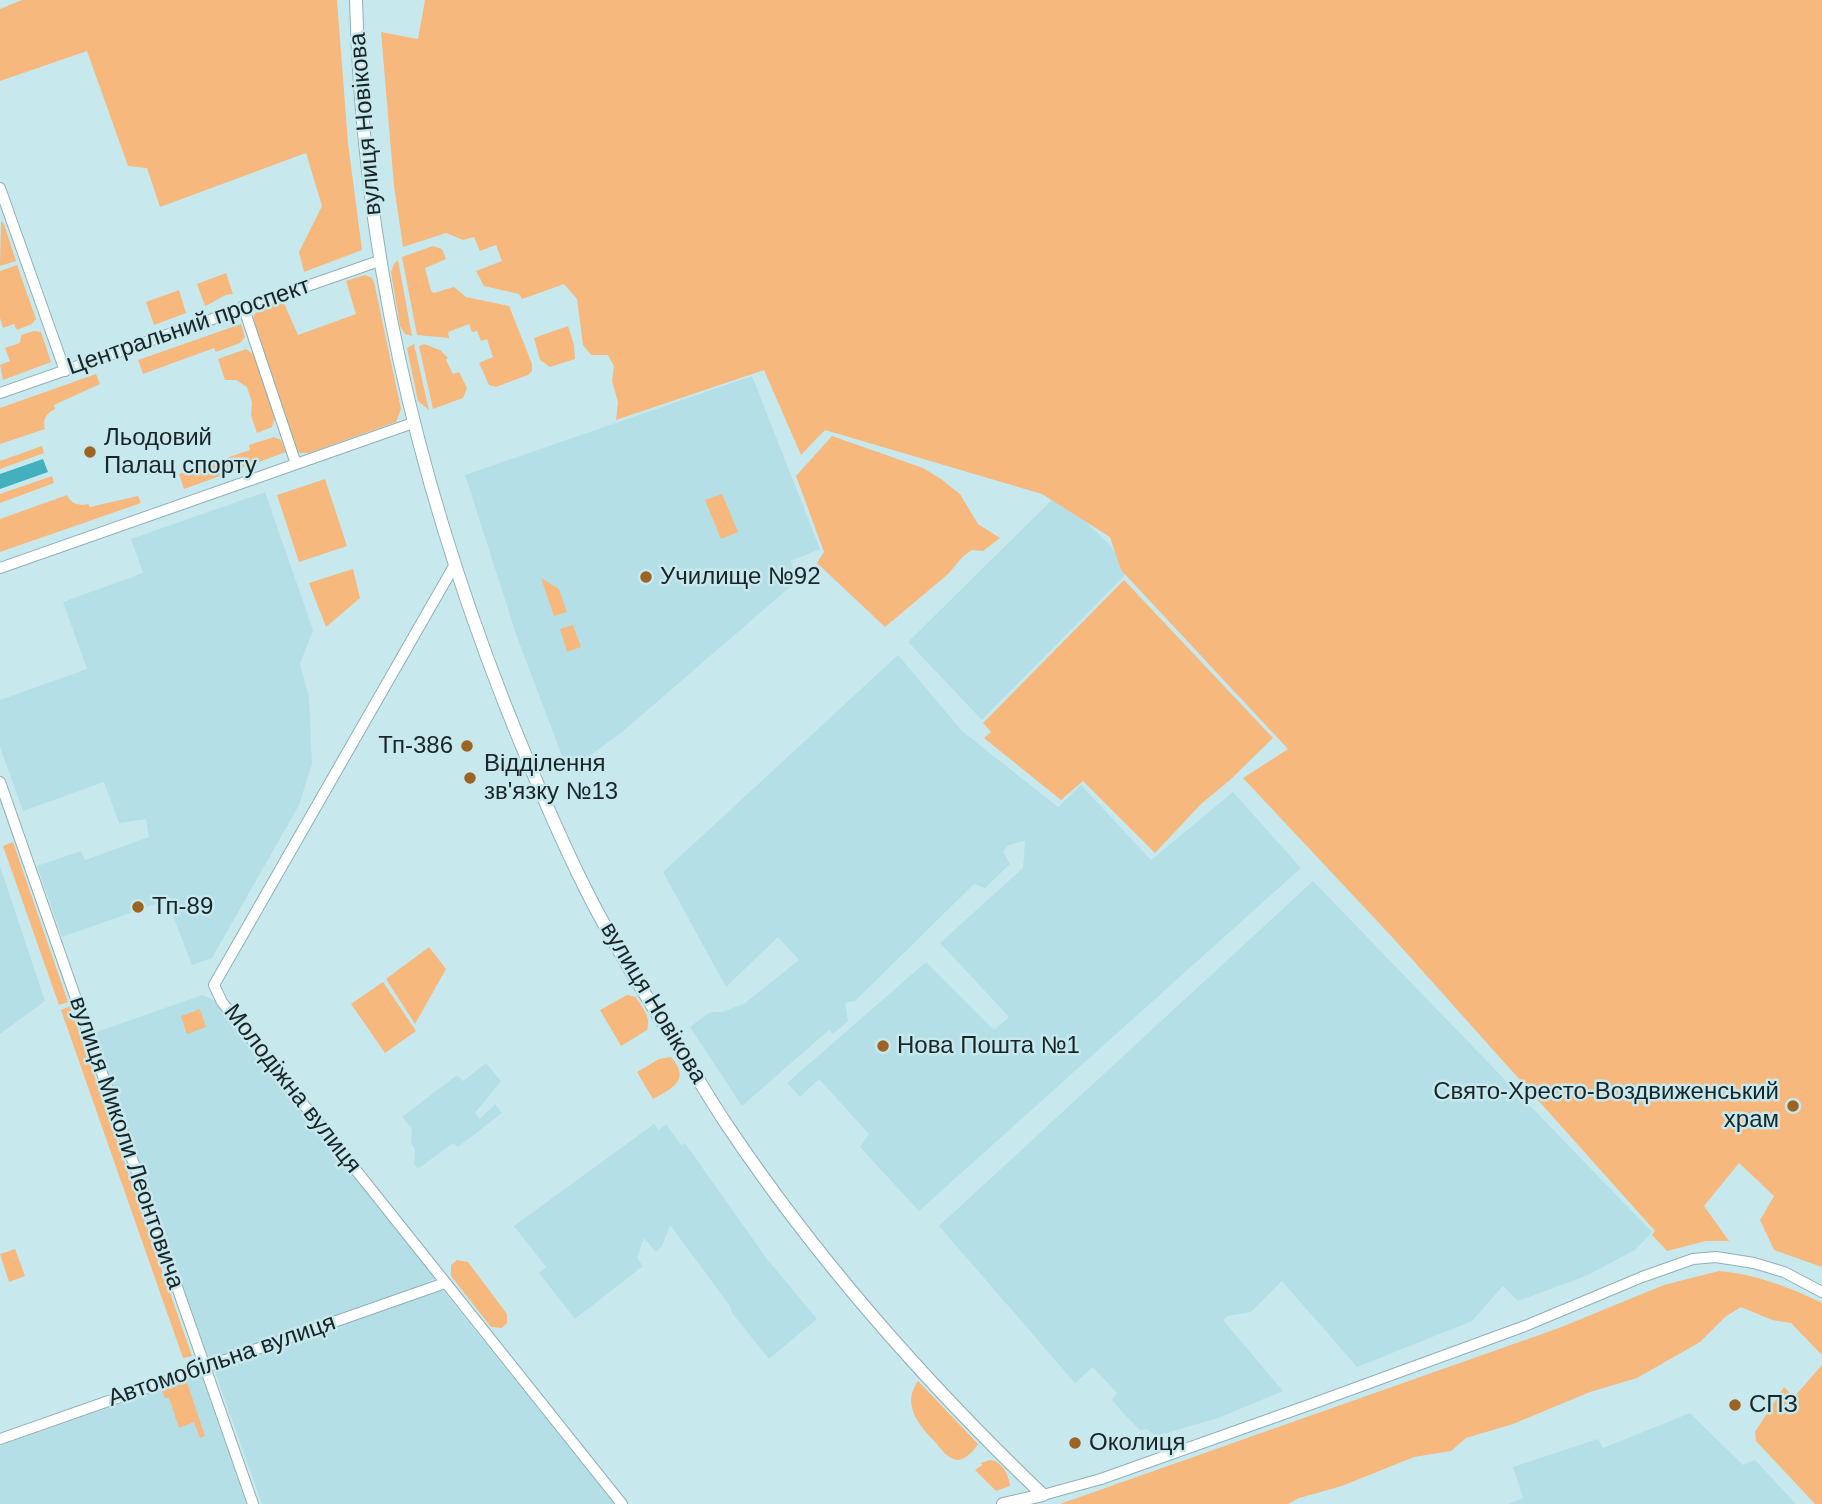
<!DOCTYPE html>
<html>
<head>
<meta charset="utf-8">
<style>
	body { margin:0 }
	canvas { display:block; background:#c7e9ee }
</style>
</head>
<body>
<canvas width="1822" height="1504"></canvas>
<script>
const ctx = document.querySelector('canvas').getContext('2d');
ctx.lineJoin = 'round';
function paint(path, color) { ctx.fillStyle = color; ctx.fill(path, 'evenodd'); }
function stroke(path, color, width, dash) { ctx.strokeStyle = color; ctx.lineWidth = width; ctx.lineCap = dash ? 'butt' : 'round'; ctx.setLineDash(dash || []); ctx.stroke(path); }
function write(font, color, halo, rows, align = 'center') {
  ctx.font = font + ' Helvetica,sans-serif'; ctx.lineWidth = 5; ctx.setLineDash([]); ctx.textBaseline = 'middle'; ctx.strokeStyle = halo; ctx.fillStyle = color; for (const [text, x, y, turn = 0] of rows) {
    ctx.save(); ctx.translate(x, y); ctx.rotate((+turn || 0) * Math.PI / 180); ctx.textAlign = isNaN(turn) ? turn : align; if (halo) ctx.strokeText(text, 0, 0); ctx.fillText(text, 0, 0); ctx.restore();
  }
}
paint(new Path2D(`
	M752,376l68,173 -29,12 6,20 -175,151 -54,40 -51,-135 -52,-162z
	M265,492l48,138 -13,34 9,33 3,67 -13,41 -87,153 -20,7 -25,-65 -105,37 -25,-71 44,-15 4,9 64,-23 -3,-18 -27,4 -15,-41 -81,29 -23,-64v-47l87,-31 -24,-67 80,-29 -12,-34z
	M1057,495l53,50 19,26 -147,149 -74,-78z
	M898,655l64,76 96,76 23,-22 70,75 82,-68 68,76 -382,343 -59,-64 9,-13 -50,-55 -19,18 -13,-14 139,-121 68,68 15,-13 -69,-74 83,-75 2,-27 -16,4 -6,6 7,13 -25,24 -11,-4 -119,117 -10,2 3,18 -15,13 -4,-4 -87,76 -52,-79 20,-15h13l22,-9 54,-43 -21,-23 -52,50 -63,-115z
	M0,866l45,135 -45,33z
	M1313,881l339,351 -17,18 -47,25 -70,26 -15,-15 -31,35 -115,46 -75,-86 -31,31 -24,4 -4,4 60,71 -65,27 -62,18 -9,-7 -7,1 -18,-18 -10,-12 5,-7 -24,-26 -18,16 -136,-157z
	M202,995l12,5 217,267 3,12 -14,8 -212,73 -114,-327z
	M486,1063l15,18 -26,32 5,6 15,-15 7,9 -44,34 -5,-4 -35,26 -4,-5 1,-15 -4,-6 1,-14 -10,-12 55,-42 6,6z
	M654,1124l5,6 7,-6 15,21 4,-2 82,116 50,60 -48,40 -37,-46 -2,-7 -60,-81 -8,21 -6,6 -12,-14 -7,20 6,8 -68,53 -36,-46 7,-6 -32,-41z
	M441,1288l174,216h-353l-48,-135z
	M202,1375l46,129h-248v-58z
	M1690,1413l53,52 12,-5 41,44h-288l15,-6 -10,-31 85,-28 5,9z`), '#b4dfe6');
paint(new Path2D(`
	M22,0h315l11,143 14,107 -58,22 -5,-20 23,-46 -16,-53 -146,54 -13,-39 -19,-2 -41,-115 -87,30v-72z
	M425,0h1397v1267l-48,-17 -14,-30 14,-24 -35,-33 -35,43 25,35h-23l-39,10 -15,-16 3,-4 -262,-293 -150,-160 45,-29 -167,-179 -11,-33 -68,-43 -217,-64 -24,25 -37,-85 -148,50 2,-18 -6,-21 2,-15 -6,-11h-17l-8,-10 -6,-46 -13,-15 -42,15 -3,-5 -35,-8 -8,-15 26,-10 -6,-16 -16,6 -6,-14 -11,3 -17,-7 -43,14 -9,-61 -13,-154 37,7z
	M1,221l3,3 12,37 -16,5z
	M433,246l9,3 4,10 -21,9 6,23 3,2 20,-6 12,10 43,9 23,58v7l-4,4 -32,12 -7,-2 -10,-22 14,-6 -6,-18 -6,2 -4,-10 -5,1 -3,-8 -21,8 1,6 -32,-3 -15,-78z
	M398,260l14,76 -7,-2 -5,-8 -9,-54 3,-8z
	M17,265l19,54 -4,5 -15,6 -3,-6 -11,4 -3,-10v-47z
	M226,273l7,21c-11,0 -17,8 -28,12l-8,-22z
	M365,275l7,3 2,4 27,127 -5,13 -87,31h-9l-3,-3 -43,-124v-11l6,-6 23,-8 15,34 58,-21 -10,-33z
	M179,290l7,23 -32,12 -8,-23z
	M241,324l4,13 -5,6 -24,9 -2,-4 -71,26 -5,-14z
	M568,326l6,19 1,14 -25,8 -10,-7 -6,-22z
	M34,331l7,1 10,30 -48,18 -3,-15 10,-4 -5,-13 15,-5 1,-8z
	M414,344l15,66 -11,-9 -11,-53z
	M424,344l16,6 8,8 -2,2 7,14 6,-2 8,16 -4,10 -30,11 -14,-63z
	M246,349l7,5 22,64 -3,9 -15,6 -6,-18 1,-13 -5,-15 -11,-7h-11l-7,-21z
	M96,374l4,10 -46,21 1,4c-8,4 -13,10 -10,20l-45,15v-36z
	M832,436l91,32 18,11 19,15 18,30 22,14 -17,13 -11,-1c-12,7 -16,16 -25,25l-62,52 -68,-64 7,-11 -28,-76z
	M274,437l7,3 5,12 -102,37 -5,-15 71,-24 -1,-5z
	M42,446l2,7 -44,16v-8z
	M52,476l2,7 -54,20v-9z
	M325,479l22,67 -48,16 -22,-67z
	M722,494l16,38 -17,7 -16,-39z
	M67,495c4,9 12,11 21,9l2,3 48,-11 3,7 -141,49v-33z
	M353,569l7,29 -34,29 -17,-44z
	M541,578l18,11 8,23 -13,4z
	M1124,580l149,158 -43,42 -29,24 -46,49 -72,-72 -22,19 -77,-62 7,-6 -8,-9z
	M573,625l8,22 -14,5 -7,-23z
	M13,842l55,160 -9,3 -56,-159z
	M429,947l17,22 -31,55 -29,-45z
	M383,982l33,49 -31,22 -34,-49z
	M627,995l9,2c6,11 16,20 11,33l-26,16 -21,-36z
	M70,1006l122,350 -9,2 -122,-348z
	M200,1009l6,18 -19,7 -6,-18z
	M671,1057c20,23 2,31 -18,42l-16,-27 22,-13z
	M15,1249l10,27 -16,6 -9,-28z
	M457,1260l11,2 39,52v9l-5,5 -11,-1 -40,-51v-11z
	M1719,1271c36,3 71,16 103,32v52l-31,-32 -19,-3 -31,-13 -16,10 -25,25 -63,36 -47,14 -77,32 -47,14 -15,13 -37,6 -72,29 -43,12 -11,6h-228l499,-176 105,-43z
	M1822,1365v139h-7l-59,-63 -1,-9 29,-45 10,10z
	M918,1381l60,63c-4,7 -13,16 -21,16 -9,-1 -16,-11 -21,-17 -17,-18 -35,-38 -18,-62z
	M187,1382l18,54 -5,2 -6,-16 -15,6 -10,-30h-4l-3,-7z
	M990,1460c12,1 19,15 20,26l-14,5 -21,-21 7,-5 -1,-2z`), '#f6b87d');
paint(new Path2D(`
	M43,459l5,13 -48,17v-15z`), '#43b0be');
const minor = new Path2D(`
	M0,188l65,183
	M243,306l53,158
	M0,393l379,-132
	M454,566l-240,419 8,17 400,502
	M0,568l413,-145
	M0,782l253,722
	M0,1439l445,-156
	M1043,1495l58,-16 208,-74 216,-79 117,-49 51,-18 23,-2 38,6 30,9 38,20`);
const major = new Path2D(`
	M356,0c6,245 59,474 148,702 25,63 51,126 81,186 28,56 61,109 95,161 16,27 32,54 49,79 90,134 198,256 314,367
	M1003,1504l40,-9`);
stroke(minor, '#90b0b5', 12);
stroke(major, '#90b0b5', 14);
stroke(minor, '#fff', 10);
stroke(major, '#fff', 12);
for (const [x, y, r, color] of [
	[90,452,7,"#9d6322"],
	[646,577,7,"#9d6322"],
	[467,746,7,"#9d6322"],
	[470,778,7,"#9d6322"],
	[138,907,7,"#9d6322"],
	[883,1046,7,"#9d6322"],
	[1793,1106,7,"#9d6322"],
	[1735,1405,7,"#9d6322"],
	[1075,1443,7,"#9d6322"]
]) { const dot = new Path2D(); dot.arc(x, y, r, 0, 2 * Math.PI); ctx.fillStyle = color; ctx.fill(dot); stroke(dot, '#c7e9ee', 2.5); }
write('24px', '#192527', '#c7e9ee', [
	["вулиця Новікова",366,124,-95],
	["Центральний проспект",189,327,-19],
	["вулиця Новікова",653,1003,59],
	["Молодіжна вулиця",292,1089,52],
	["вулиця Миколи Леонтовича",126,1143,71],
	["Автомобільна вулиця",222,1361,-19]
]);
write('24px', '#192527', '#c7e9ee', [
	["Льодовий",104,438],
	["Палац спорту",104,466],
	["Училище №92",660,577],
	["Тп-386",453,746,"right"],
	["Відділення",484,764],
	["зв'язку №13",484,792],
	["Тп-89",152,907],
	["Нова Пошта №1",897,1046],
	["Свято-Хресто-Воздвиженський",1779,1092,"right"],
	["храм",1779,1120,"right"],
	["СПЗ",1749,1405],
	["Околиця",1089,1443]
], 'left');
</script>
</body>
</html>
